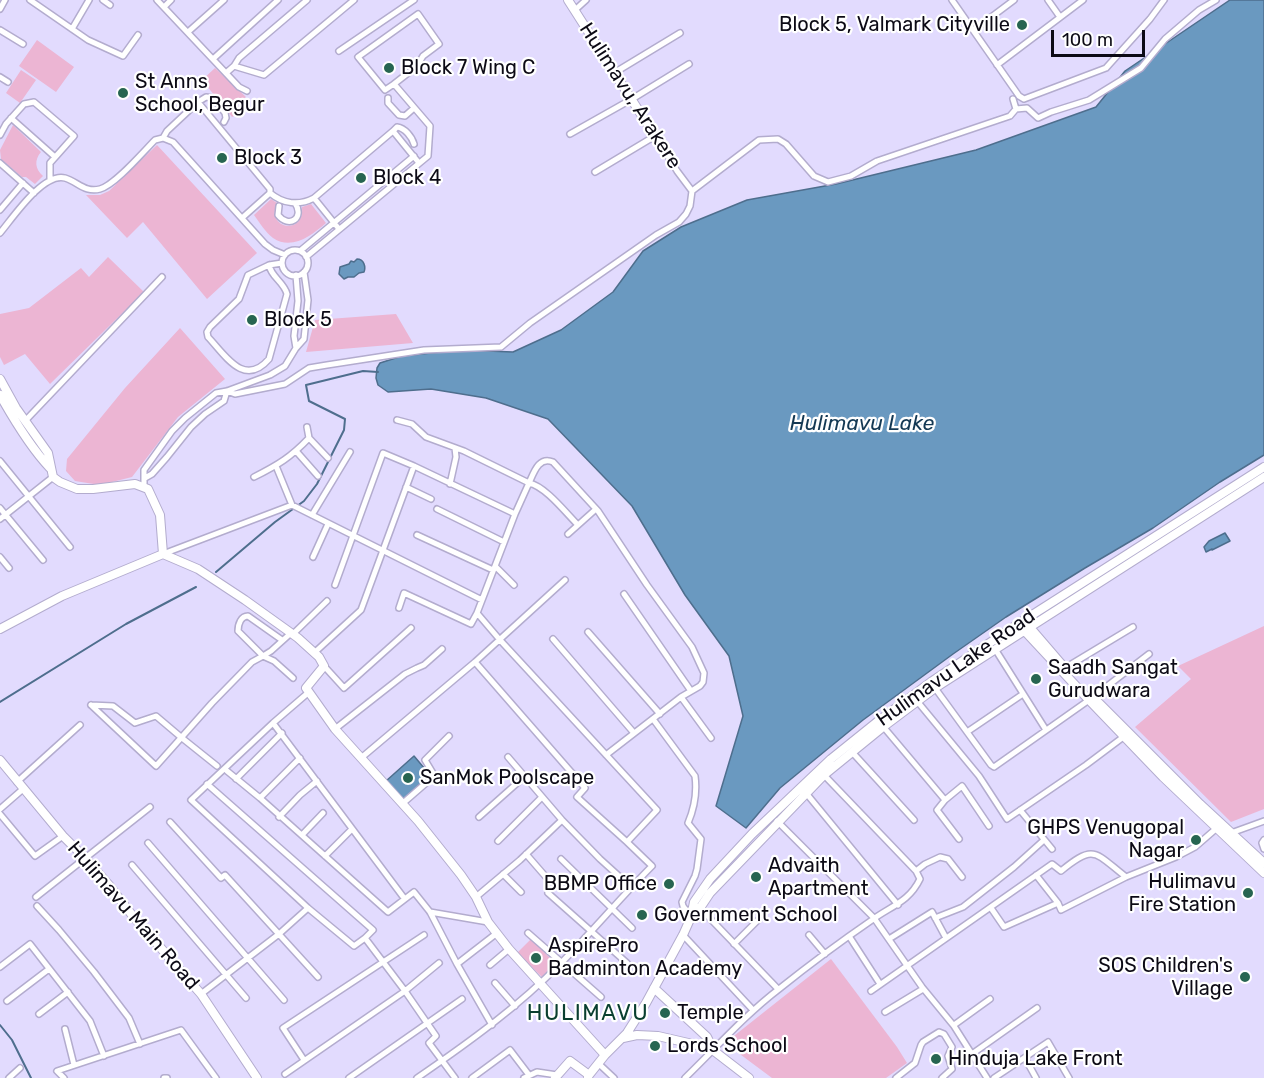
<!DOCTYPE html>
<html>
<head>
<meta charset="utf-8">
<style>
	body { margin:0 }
	#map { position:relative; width:1264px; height:1078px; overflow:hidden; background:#e2dbfe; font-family:Rubik,sans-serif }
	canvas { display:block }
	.scale { position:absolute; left:1051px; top:30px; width:94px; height:27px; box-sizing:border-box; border:3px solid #0c0a15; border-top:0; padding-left:8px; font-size:18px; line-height:21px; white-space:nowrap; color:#0c0a15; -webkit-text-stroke:4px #fff; paint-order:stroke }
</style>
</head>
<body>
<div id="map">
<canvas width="1264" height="1078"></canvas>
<div class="scale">100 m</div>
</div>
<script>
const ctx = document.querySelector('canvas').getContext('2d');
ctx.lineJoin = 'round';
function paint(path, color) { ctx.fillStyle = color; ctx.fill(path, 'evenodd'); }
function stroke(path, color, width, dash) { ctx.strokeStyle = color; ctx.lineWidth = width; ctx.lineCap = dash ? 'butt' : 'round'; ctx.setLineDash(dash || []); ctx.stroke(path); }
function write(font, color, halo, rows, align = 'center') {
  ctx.font = font + ' Rubik,sans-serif'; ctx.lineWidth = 4.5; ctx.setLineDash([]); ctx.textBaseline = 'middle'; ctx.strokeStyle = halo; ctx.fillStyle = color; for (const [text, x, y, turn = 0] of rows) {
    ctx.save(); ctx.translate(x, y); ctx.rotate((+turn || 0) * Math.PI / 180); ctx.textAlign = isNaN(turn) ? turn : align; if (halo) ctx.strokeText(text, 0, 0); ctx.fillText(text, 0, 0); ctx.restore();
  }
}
paint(new Path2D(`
	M37,40l37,27 -18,25 -37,-26z
	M215,68l31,29 -12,8 4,9 -6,3 -30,-37z
	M21,70l15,10 -16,23 -14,-10z
	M13,125l28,27c-7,8 -6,17 2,24l-8,8 -9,-7h-4l-21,-18 -1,-9z
	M157,145l100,108 -50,46 -64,-77 -16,16 -41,-43h14l9,-4z
	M271,199l6,4c-12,26 28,33 25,4l9,-3 15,19c-14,12 -34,28 -53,15 -7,-5 -14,-16 -19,-23z
	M108,257l36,35 -94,92 -25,-30 -21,11 -4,-8v-43l29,-6 52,-40 8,9z
	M396,314l17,29 -107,9 9,-32z
	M180,328l45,51 -47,38 -46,60 -32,8 -25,-4 -9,-10 1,-12 58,-71z
	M1264,626v183l-33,13 -96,-95 56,-48 -13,-13z
	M531,939l24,24 -13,14 -25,-24z
	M831,959l66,88 10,16 -21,15h-114l-47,-35z`), '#ecb5d3');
const water = new Path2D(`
	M1230,0h34v455l-44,27 -67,46 -68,40 -79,49 -53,37 -90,66 -83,68 -34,40 -30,-22 27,-90 -14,-60 -44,-61 -53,-89 -84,-87 -62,-21 -55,-9 -43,3 -10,-7 -2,-7 1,-10 3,-5 22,-7 58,-6 53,2 48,-22 52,-38 30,-41 38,-24 66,-27 89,-16 140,-34 120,-43 29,-36z
	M357,259c7,0 9,8 7,13l-5,1 -5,4h-6l-4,2 -5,-5 1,-7 9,-3 2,-3 3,1z
	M1225,533l5,8 -18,9v-1l-6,3 -2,-5 5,-6z
	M414,756l16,19 -27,25 -17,-19z`);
paint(water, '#6a99c0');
stroke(water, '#4e6e8d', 1.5);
stroke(new Path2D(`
	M216,572l59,-50 29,-21 13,-17 27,-54 1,-11 -36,-18 -3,-16 57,-14 15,1
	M0,702l126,-78 70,-37
	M0,1025l12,15 19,38`), '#4e6e8d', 2);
const street = new Path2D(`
	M30,0l58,40 35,16 15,-21
	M103,0l7,5
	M157,0l82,87 8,4
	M952,0l67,96 5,3 82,-31 44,-49 14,-19
	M1048,0l12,17
	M164,7l7,-7
	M0,9l5,-9
	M575,10l11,-10
	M72,29l17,-29
	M0,30l23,14
	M974,30l40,-30
	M188,32l36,-32
	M339,51l75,-51
	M213,59l65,-59
	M997,65l86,-65
	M234,66l30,9 90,-75
	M226,73l8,-7 5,-8 68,-58
	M614,73l66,-40
	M0,77l8,5
	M388,98v5l11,12 6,1 9,-8
	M198,102l8,-5 7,1 12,15 1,5 -2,4
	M1016,109l11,-1 11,10 13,-6 38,-12 52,-32 24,-29 34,-29 17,-10
	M11,118l44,39
	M393,131l4,-4c8,1 15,10 17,17
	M570,134l62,-35 57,-35
	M0,135l6,-11 18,-20 10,-2 40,34 -24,27v17
	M163,138l4,-7 31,-29 72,87v4l-28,25
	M662,147l15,24 15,20
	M0,163l34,30
	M595,172l60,-36
	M270,193c13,11 29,13 44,5
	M279,206l-1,9c11,14 27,3 17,-12
	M0,210l23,-27
	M339,229l-25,-31 79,-67 26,32
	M0,233c12,-14 43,-61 65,-55 13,4 20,15 35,11 15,-4 43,-37 55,-49l8,-2 10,4 92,102 8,6 12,5
	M282 263a13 13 0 1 1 26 0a13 13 0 1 1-26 0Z
	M300,251l114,-95
	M306,257l122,-101 2,-30 -36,-42 -9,6 -27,-33 60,-43 21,30 -16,12 -6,10 -23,18
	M269,265l-21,10 -9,24 -29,28 -3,5 1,5c17,18 36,51 61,22l18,-65c-3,-12 -16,-17 -18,-29l13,-2
	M296,348l-2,-12 4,-35 -2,-26
	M227,391l8,3 50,-10 24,-16 18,-3 97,-15 77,-3 29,-24 126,-88 23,-13 7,-8 4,-8 2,-15 67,-51 19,-1 8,5 28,32 14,6 23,-6 26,-15 133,-45 6,-7 -3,-10
	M397,420l15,4 14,13 38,14 65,32 -14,31
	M25,421l137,-144
	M309,438l19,20
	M296,451l22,25
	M0,461l70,86
	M276,466l16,39 190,95
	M254,477c24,-12 37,-20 55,-39l-2,-11
	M145,478l7,-4 15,-17 24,-30 14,-13 19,-13 3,-10
	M450,484l6,-27 -1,-9
	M144,487v-17l28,-39 13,-13 31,-25 11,-2 43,-16 15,-9 11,-18 8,-9 4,-39 -4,-28
	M406,487l25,12
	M0,508l43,52
	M437,509l67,33
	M312,515l38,-63
	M0,519l53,-42
	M578,525c-12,-12 -33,-39 -49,-42 5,-11 10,-27 24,-21l45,49 49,74 45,62 12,26 -1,9 -3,4 -19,11 -75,58
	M568,534l28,-25
	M417,535l76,35
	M163,554l129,-49
	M0,557l9,11
	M313,557l15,-33
	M495,566l19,19
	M335,585l48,-132 31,13 101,48 -38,99 23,27 157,170 -30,32
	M624,594l67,97
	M399,608l5,-15 67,31 6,-11
	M588,632l72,82
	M293,634l34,-33
	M553,639l81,94
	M282,640l-34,-24c-7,0 -10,8 -10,15l25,25 8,-5 20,-18
	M995,649l51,81
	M314,653l47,-43 53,-144
	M324,666l20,22 67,-60
	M1065,668l68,-41
	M935,688l56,77 3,2 95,-67
	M309,692l-36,31 -82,77 117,108 46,38 11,-8 40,53 31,45 -7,7 26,35
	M681,697l30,41
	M1093,697l56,-43
	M917,701l62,75 28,43 79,-54 40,-30
	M91,705l65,61 56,-63 40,-41 11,-6 11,5 19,17
	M91,705l22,1 22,17 21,-7 26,22 35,28
	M653,719l42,57c2,15 -1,33 -7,47l13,16 -4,30 -2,7 -13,26 1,4 8,11
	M273,723l131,175
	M881,724l64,76 17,-14 27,40
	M335,729l70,-55 12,-6 7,-3 18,-16
	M967,732l56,-38
	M852,752l62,68
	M508,757l54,63 38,39 31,28
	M361,758l114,-96 90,-82
	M227,771l33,27 128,114 26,-20 16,20 27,52 35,61
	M236,779l46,-46
	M17,782l63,-57
	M207,784l166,146 -8,8
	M806,793l92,112
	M260,798l40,-40
	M945,800l-8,10 22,29
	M402,804l31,-27 1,-2 -9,-15 24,-24
	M0,809l23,-20
	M1020,810l32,39
	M0,814l35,42 28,-20
	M279,817l21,-22 17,-14
	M479,817l45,-40
	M777,821l97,97 48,69 32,39 33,52
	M170,822l51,56 4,-3 93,102
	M1231,833l33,-12
	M302,835l21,-22
	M1264,840l-2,3 2,6
	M498,841l44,-44
	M148,843l136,157
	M526,854l20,23
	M325,856l27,-27
	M561,859l71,69
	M132,865l114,133
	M916,871l9,-7 15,-7 8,2 14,18
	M503,874l18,18
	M1036,875l22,28
	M548,893l79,70
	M36,897l114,-90
	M476,897l44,-37 42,-40
	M37,906l22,24 35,42 35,46 11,26
	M700,908l78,81
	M991,908l13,19 54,-24 3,7 65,-33 50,-20 19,-10 23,-20
	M430,912l58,10
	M935,918l28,-11 51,-40 30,-27
	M528,933l73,64
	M683,935l70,75
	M809,935l16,19
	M849,936l31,48
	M889,939l43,-27 14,26
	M734,944l24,-24
	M457,964l40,-31
	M490,965l19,-16
	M0,967l30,-23 60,77 14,35
	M495,983l20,23
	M871,991l181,-127 9,7c34,-28 34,-18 65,6
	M201,994l78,-60 29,-26
	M7,1001l42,-32
	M885,1012l38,-23
	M39,1014l29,-22
	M954,1025l36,-26
	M65,1029l9,36
	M972,1054l65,-46
	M1025,1058l11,20
	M304,1060l-21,-32 141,-93
	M599,1064l15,14
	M285,1074l120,-83 34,-28
	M9,1078l11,-10
	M64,1078l-7,-7 124,-41 35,48
	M164,1078h3
	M349,1078l113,-79
	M417,1078c51,-35 101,-71 144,-115 31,-31 60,-66 91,-97l-25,-24 -50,-45 8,-9 -110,-126
	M472,1078l38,-28 19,25
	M524,1078l13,-6 20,3
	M685,1078c31,-30 60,-63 94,-89 30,-24 61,-47 93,-69 19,-14 37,-18 48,-41l-4,-8 -92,-96
	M896,1078l19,-15 6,-18 2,-3 16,-10 5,2 8,13 -4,9 4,13 -10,9
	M994,1078l54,-36 21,36`);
const secondary = new Path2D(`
	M568,0l94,147
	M0,379l16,29 32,45 5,24 7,5 17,7h16l42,-5 13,5 12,26 3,39
	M0,395c14,25 30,52 50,73
	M163,554l35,15 47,31 53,38 21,19 5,9 -18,22 29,41 83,92 43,54 15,22 12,25 21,27 96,106
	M1027,624l37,43
	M1021,627l68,73 74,77 101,96
	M0,629l62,-33 101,-42
	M1093,697l107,107 64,59
	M0,760l63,76 23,23 23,26 23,30 69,79 56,84
	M691,917l9,-9 10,-15 114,-118 59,-48 52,-39 329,-211
	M654,988l53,49 7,14
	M623,1038l14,-3 21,1 39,9 17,6 35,27
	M589,1075l16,-20 22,-22 19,-30 37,-68 8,-18 3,-15 16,-23 42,-45 79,-75 46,-37 54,-40 87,-58 246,-157
	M555,1078l15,-17 19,14 -1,2`);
stroke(street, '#b3acce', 8);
stroke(secondary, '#b3acce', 10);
stroke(street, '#fff', 5);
stroke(secondary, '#fff', 8);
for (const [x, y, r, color] of [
	[1022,25,6,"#276551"],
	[389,68,6,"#276551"],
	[123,93,6,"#276551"],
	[222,158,6,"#276551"],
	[361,178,6,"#276551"],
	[252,320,6,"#276551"],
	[1036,679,6,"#276551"],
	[408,778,6,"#276551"],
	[1196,840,6,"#276551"],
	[756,877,6,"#276551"],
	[669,884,6,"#276551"],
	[1248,893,6,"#276551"],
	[642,915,6,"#276551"],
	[536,958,6,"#276551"],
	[1245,977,6,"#276551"],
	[665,1013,6,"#276551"],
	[655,1046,6,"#276551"],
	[936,1059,6,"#276551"]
]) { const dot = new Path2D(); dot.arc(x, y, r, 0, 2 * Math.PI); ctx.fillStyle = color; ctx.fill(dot); stroke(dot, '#fff', 2); }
write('20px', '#0c0a15', '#fff', [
	["Block 5, Valmark Cityville",1010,25,"right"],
	["Block 7 Wing C",401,68],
	["St Anns",135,82],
	["School, Begur",135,105],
	["Block 3",234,158],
	["Block 4",373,178],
	["Block 5",264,320],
	["Saadh Sangat",1048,668],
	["Gurudwara",1048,691],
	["SanMok Poolscape",420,778],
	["GHPS Venugopal",1184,828,"right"],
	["Nagar",1184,851,"right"],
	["Advaith",768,866],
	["Apartment",768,889],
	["Hulimavu",1236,882,"right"],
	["Fire Station",1236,905,"right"],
	["BBMP Office",657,884,"right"],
	["Government School",654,915],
	["AspirePro",548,946],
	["Badminton Academy",548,969],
	["SOS Children's",1233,966,"right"],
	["Village",1233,989,"right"],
	["Temple",677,1013],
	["Lords School",667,1046],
	["Hinduja Lake Front",948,1059]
], 'left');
write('20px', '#0c0a15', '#fff', [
	["Hulimavu, Arakere",630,96,57],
	["Hulimavu Lake Road",956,668,-35],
	["Hulimavu Main Road",133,916,49]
]);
write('italic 21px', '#143954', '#fff', [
	["Hulimavu Lake",862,424]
]);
ctx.letterSpacing = '1.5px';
write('22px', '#0a3f30', '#fff', [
	["HULIMAVU",588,1014]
]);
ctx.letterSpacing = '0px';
</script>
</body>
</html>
